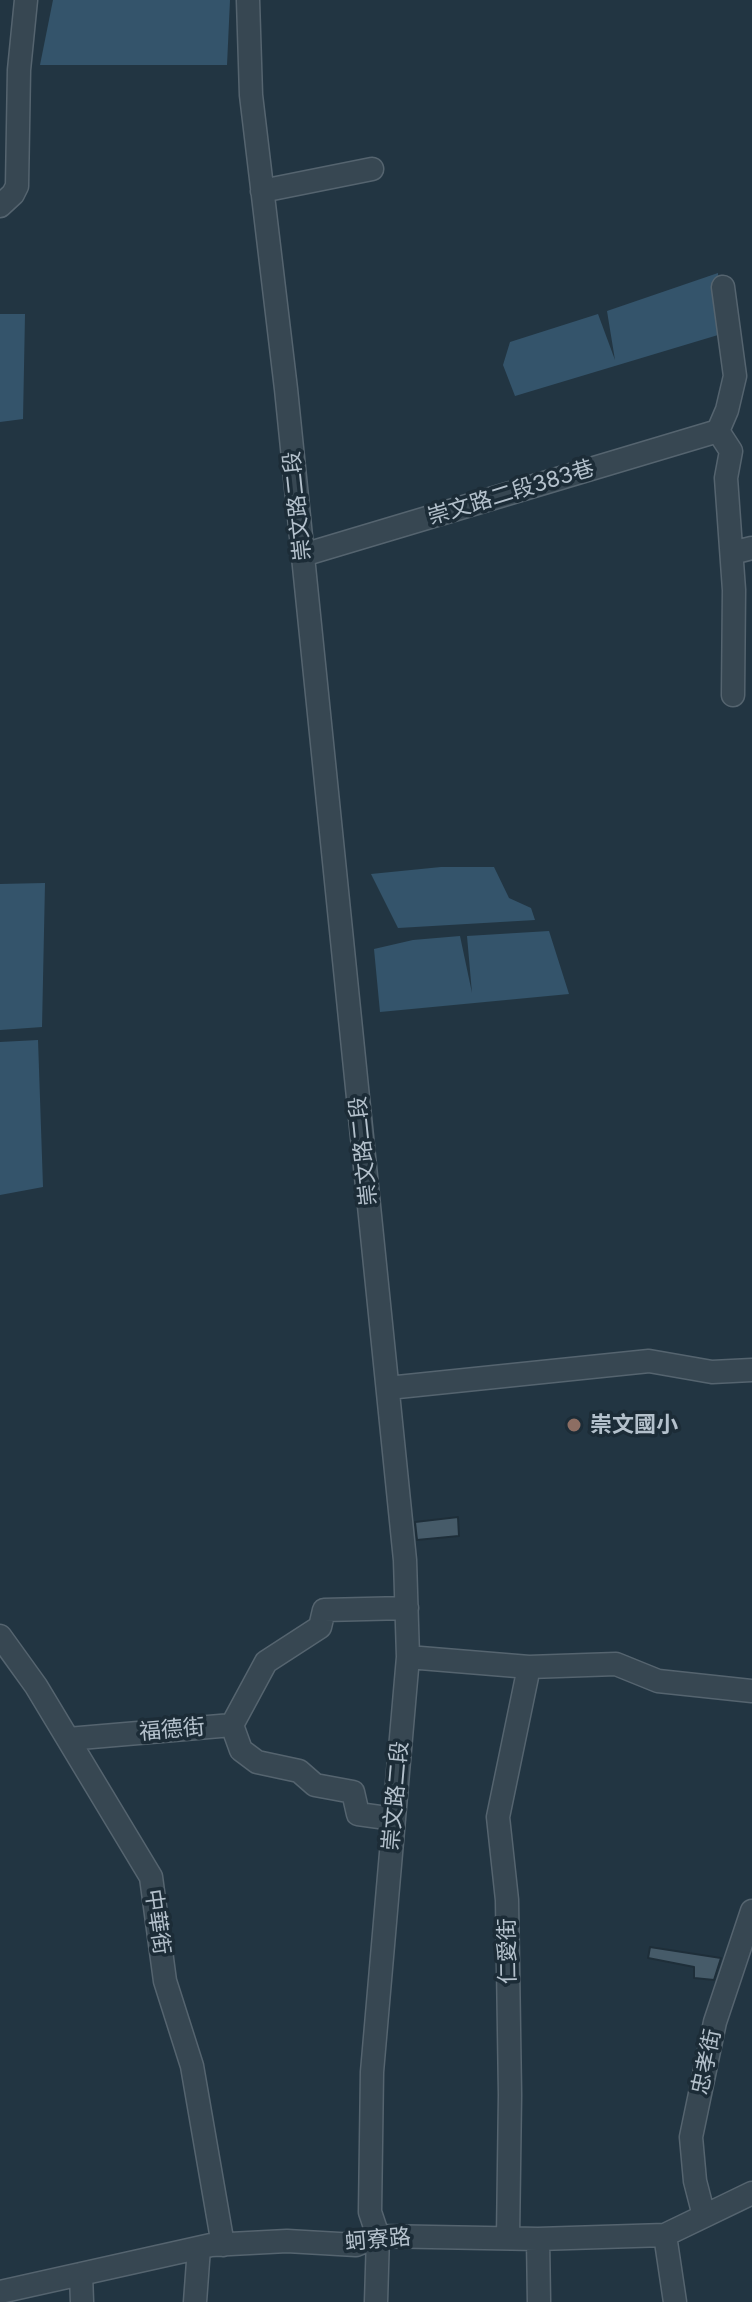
<!DOCTYPE html>
<html>
<head>
<meta charset="utf-8">
<style>
	body { margin:0 }
	canvas { display:block; background:#223542 }
</style>
</head>
<body>
<canvas width="752" height="2302"></canvas>
<script>
const ctx = document.querySelector('canvas').getContext('2d');
ctx.lineJoin = 'round';
function paint(path, color) { ctx.fillStyle = color; ctx.fill(path, 'evenodd'); }
function stroke(path, color, width, dash) { ctx.strokeStyle = color; ctx.lineWidth = width; ctx.lineCap = dash ? 'butt' : 'round'; ctx.setLineDash(dash || []); ctx.stroke(path); }
function write(font, color, halo, rows, align = 'center') {
  ctx.font = font + ' Inter,"Noto Sans TC",sans-serif'; ctx.lineWidth = 7; ctx.setLineDash([]); ctx.textBaseline = 'middle'; ctx.strokeStyle = halo; ctx.fillStyle = color; for (const [text, x, y, turn = 0] of rows) {
    ctx.save(); ctx.translate(x, y); ctx.rotate((+turn || 0) * Math.PI / 180); ctx.textAlign = isNaN(turn) ? turn : align; if (halo) ctx.strokeText(text, 0, 0); ctx.fillText(text, 0, 0); ctx.restore();
  }
}
paint(new Path2D(`
	M53,0h177l-3,65h-187z
	M718,273v62l-203,61 -12,-31 7,-23 88,-28 17,46 -8,-49z
	M0,314h25l-2,105 -23,3z
	M441,867h53l15,31 22,10 4,12 -137,8 -27,-54z
	M45,883l-3,144 -42,3v-146z
	M549,931l20,63 -189,18 -6,-63 39,-9 47,-4 12,57 -5,-57z
	M38,1040l5,147 -43,8v-153z`), '#34546b');
const building = new Path2D(`
	M458,1517l1,19 -42,4 -2,-18z
	M650,1947l71,11 -7,22 -20,-2v-11l-46,-9z`);
paint(building, '#465b69');
stroke(building, '#1e2e39', 2);
const minor = new Path2D(`
	M248,0l3,95 35,294 119,1171 3,97 -36,415 -2,140 8,24 -2,66
	M262,191l110,-22
	M0,206l13,-12 4,-8 2,-116 7,-70
	M723,287l12,89 -8,34 -9,21 13,20 -5,27 8,112 -1,105
	M732,553l20,-5
	M303,555l415,-124
	M388,1388l261,-27 63,11 40,-2
	M0,1636l36,50 115,191 14,104 27,85 31,179
	M408,1657l121,10 87,-3 42,17 94,10
	M232,1725l9,25 16,12 42,9 16,14 38,7 5,22 36,5
	M68,1739l164,-14 34,-63 54,-35 4,-17 83,-2
	M704,2216l-9,-35 -4,-44 24,-115 37,-111
	M665,2235l10,67
	M508,2238l2,-143 -3,-195 -9,-83 31,-150
	M538,2239l1,63
	M81,2274l1,28
	M0,2292l211,-47 76,-4 69,4 22,-9 160,3 127,-4 87,-42
	M195,2302l4,-54`);
stroke(minor, '#55646f', 25);
stroke(minor, '#374752', 22);
for (const [x, y, r, color] of [
	[574,1425,8,"#8d6e63"]
]) { const dot = new Path2D(); dot.arc(x, y, r, 0, 2 * Math.PI); ctx.fillStyle = color; ctx.fill(dot); stroke(dot, '#1c2c37', 3); }
write('22px', '#b4c1cc', '#1c2c37', [
	["崇文路二段383巷",511,493,-17],
	["崇文路二段",298,506,-96],
	["崇文路二段",364,1151,-96],
	["福德街",172,1730,-5],
	["崇文路二段",396,1796,-85],
	["中華街",157,1922,82],
	["仁愛街",508,1951,-91],
	["忠孝街",707,2062,-78],
	["蚵寮路",378,2240,-5]
]);
write('bold 22px', '#b4c1cc', '#1c2c37', [
	["崇文國小",590,1425]
], 'left');
</script>
</body>
</html>
